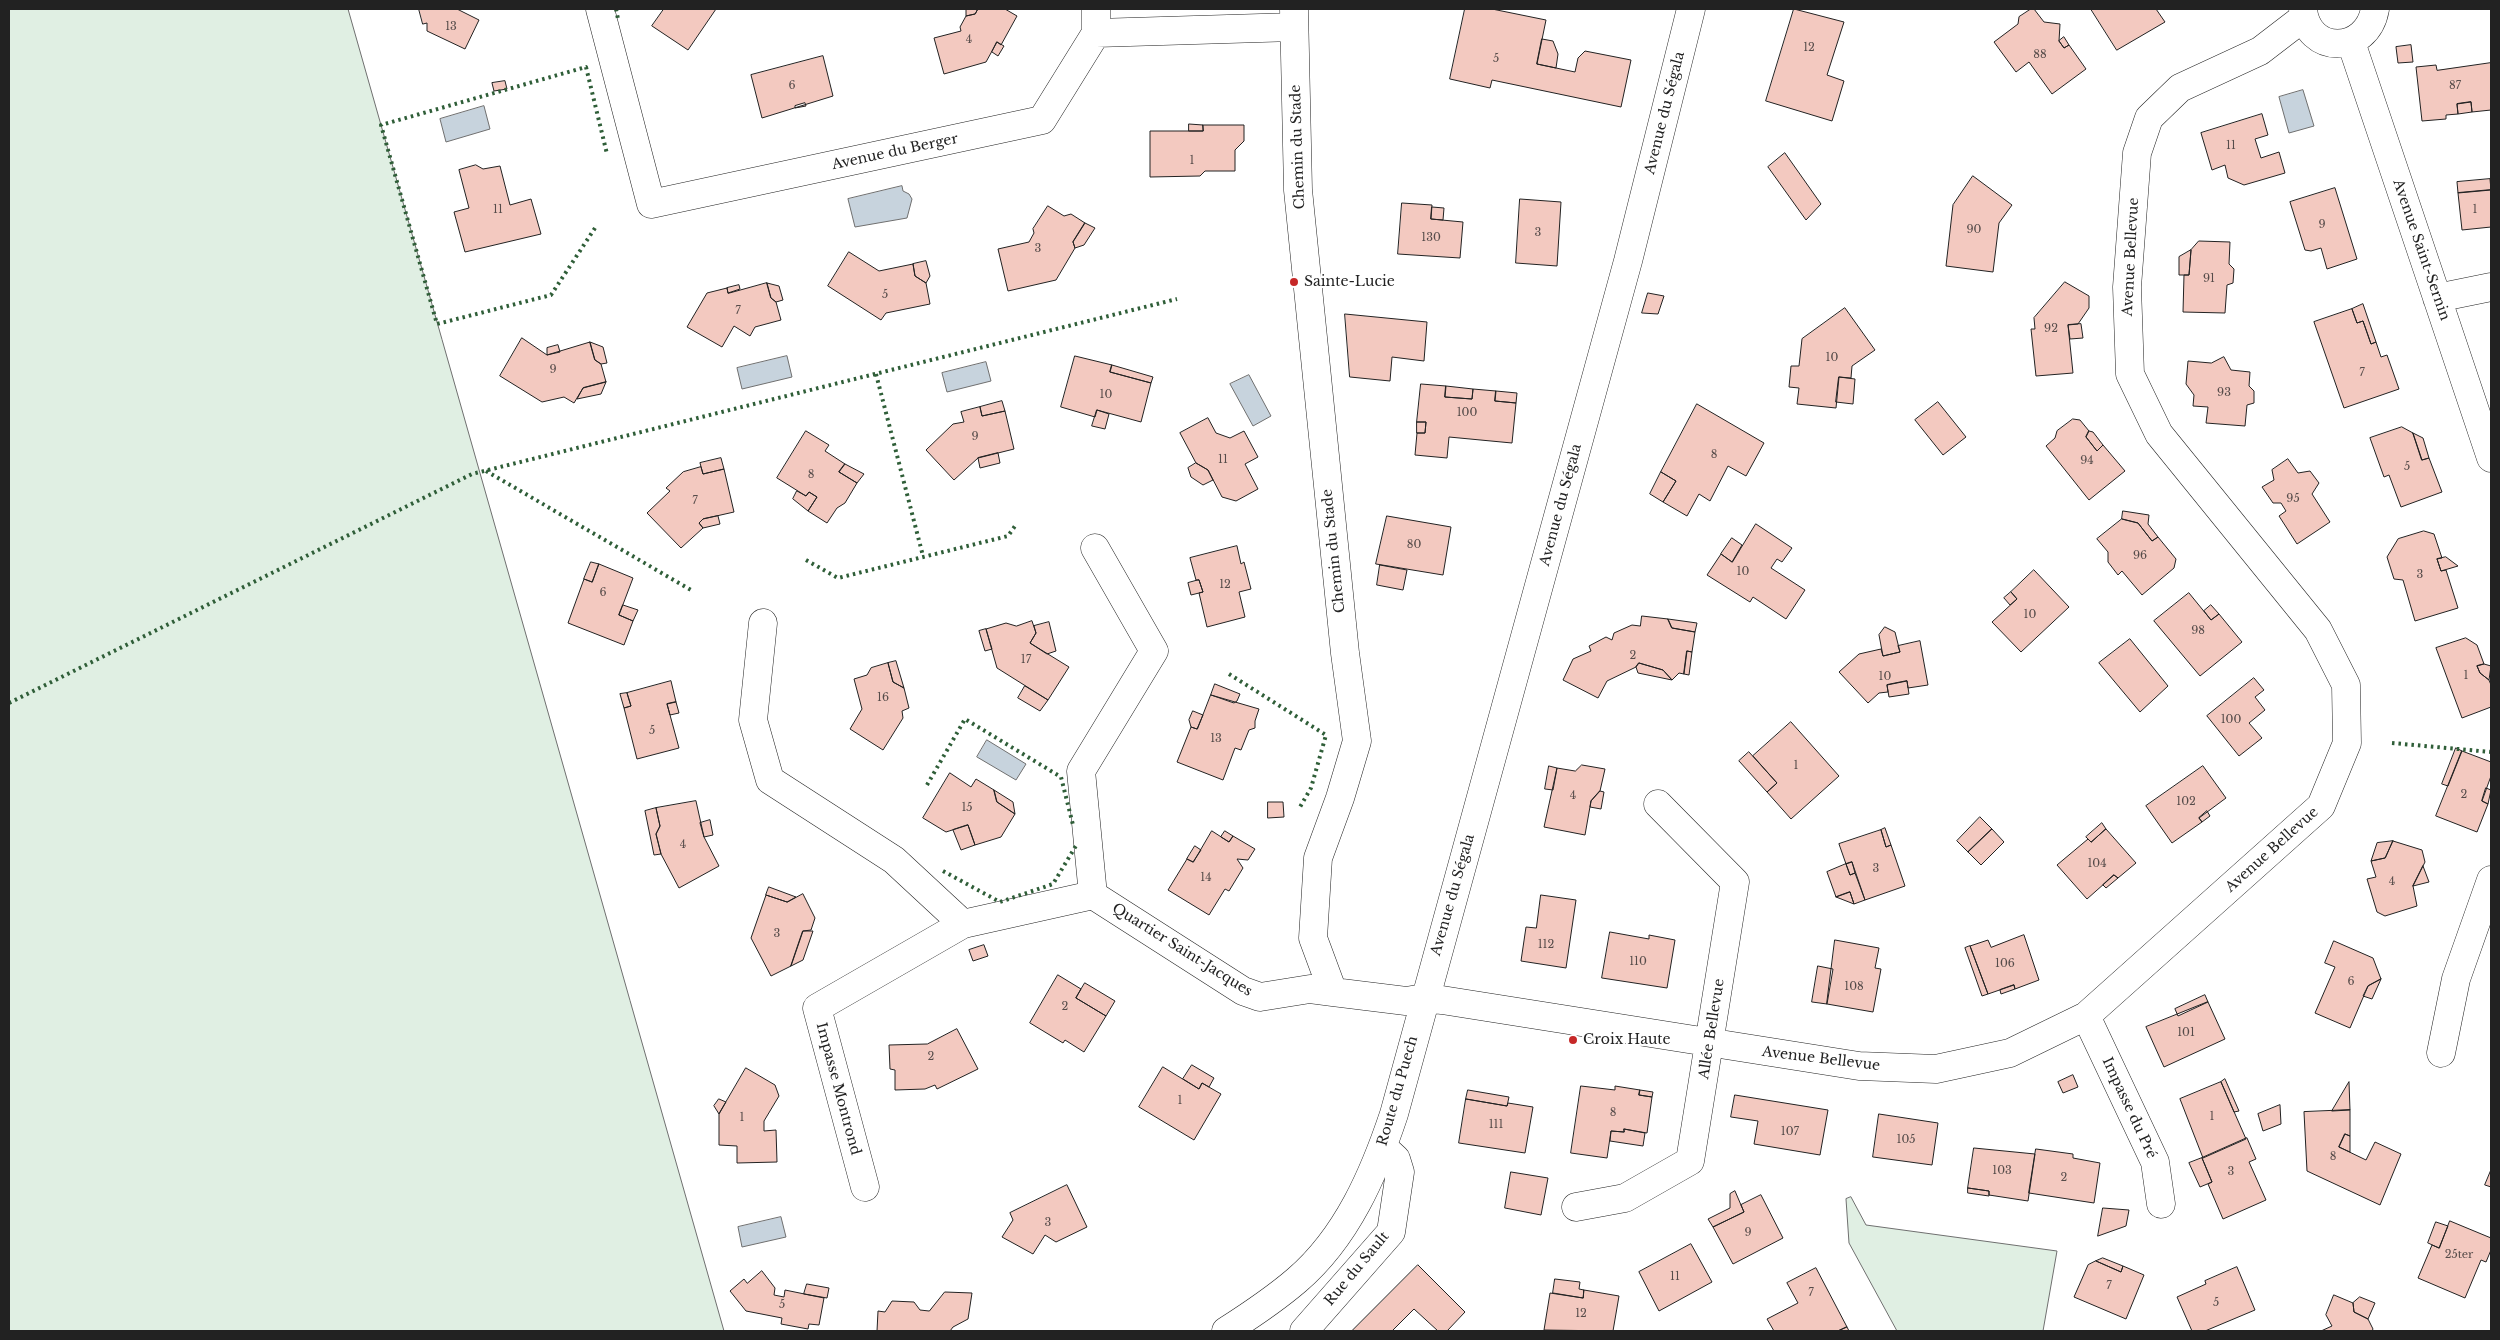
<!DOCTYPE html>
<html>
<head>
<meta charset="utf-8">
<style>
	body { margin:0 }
	#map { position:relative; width:2500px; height:1340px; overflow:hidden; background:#fff; font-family:"Libre Baskerville",serif }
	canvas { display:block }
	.frame { position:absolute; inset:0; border:10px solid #222; pointer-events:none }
</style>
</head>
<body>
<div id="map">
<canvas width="2500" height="1340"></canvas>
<div class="frame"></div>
</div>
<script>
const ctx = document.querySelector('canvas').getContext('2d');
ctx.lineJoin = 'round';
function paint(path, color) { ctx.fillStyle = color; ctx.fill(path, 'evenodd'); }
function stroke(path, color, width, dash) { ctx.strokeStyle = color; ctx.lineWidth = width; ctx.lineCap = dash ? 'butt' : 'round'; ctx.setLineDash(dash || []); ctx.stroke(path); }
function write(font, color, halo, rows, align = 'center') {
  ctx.font = font + ' "Libre Baskerville",serif'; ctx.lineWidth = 4; ctx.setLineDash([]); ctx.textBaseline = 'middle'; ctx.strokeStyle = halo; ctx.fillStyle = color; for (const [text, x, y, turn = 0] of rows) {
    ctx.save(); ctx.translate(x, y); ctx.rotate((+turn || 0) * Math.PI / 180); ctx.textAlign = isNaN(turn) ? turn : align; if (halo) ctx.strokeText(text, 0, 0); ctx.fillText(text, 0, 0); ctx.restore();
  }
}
const green = new Path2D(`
	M9,9h339l376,1322h-715z
	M1851,1197l15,28 191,26 -14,80h-146l-48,-88 -3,-44z`);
paint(green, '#e0efe3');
stroke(green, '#6f6f6f', 1);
const water = new Path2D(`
	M2303,90l11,36 -25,7 -10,-36z
	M484,106l6,23 -44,13 -6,-23z
	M902,186l1,5 6,3 3,5 -5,19 -52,9 -7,-28z
	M787,356l5,21 -50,12 -5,-21z
	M986,362l5,19 -44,11 -5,-19z
	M1249,375l22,41 -18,10 -23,-42z
	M987,740l39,24 -10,16 -39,-23z
	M781,1217l5,20 -44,10 -4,-20z`);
paint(water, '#c7d3dd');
stroke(water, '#6f6f6f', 1);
const building = new Path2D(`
	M419,9h38l22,11 -14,29 -38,-18v-8l-4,1z
	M664,9h52l-28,41 -36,-24z
	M978,9h27l12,7 -16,29 -4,-3 -11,20 -42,12 -10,-36 27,-7 -1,-4 6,-11 9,-2z
	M978,9l-3,5 -9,2v-7z
	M1465,9h27l54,11 -9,44 38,8 3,-14 7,-7 46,9 -10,47 -129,-27 -2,8 -40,-9z
	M1794,9l50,13 -17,53 17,6 -12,40 -66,-20z
	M2031,9h3l10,13 16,2 -1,17 5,7 5,-3 17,24 -34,25 -23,-32 -13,10 -22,-30 24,-18 1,-7z
	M2091,9h65l9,13 -48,28z
	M2064,37l5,8 -5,3 -5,-7z
	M1542,39l11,2 5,13 -2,14 -19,-4z
	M997,42l7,4 -6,10 -6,-4z
	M2411,45l2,17 -15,1 -2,-16z
	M823,56l10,40 -71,22 -11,-43z
	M2491,63v47l-19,2 -1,-10 -14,2 1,10 -12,1v4l-24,2 -6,-54 20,-2 1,5z
	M505,81l2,8 -13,2 -2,-8z
	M2471,102l1,10 -14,2 -1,-10z
	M805,103l1,3 -11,2v-2z
	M2262,114l6,21 -13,4 6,19 18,-6 6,21 -41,12 -16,-7 -3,-13 -13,5 -11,-37z
	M1189,124l14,1v6h-14z
	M1203,125h41v16l-9,9v21h-30l-5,5 -50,1v-46h53z
	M1785,153l36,51 -15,16 -38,-53z
	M476,165l7,4 17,-3 10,39 21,-6 10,35 -76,18 -11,-40 15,-4 -10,-38z
	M1973,176l39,29 -13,18 -6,49 -47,-6 7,-61z
	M2490,179l1,11 -33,3 -1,-11z
	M2335,188l22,71 -30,10 -6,-21 -10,3 -6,-1 -15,-48z
	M2491,190v37l-29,3 -4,-37z
	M1520,199l41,3 -4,64 -41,-3z
	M1402,203l30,2 -1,14 32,3 -3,36 -62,-4z
	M1048,206l16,10 7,-2 14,9 -12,19 2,6 -19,32 -48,11 -10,-42 31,-7 5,-9 -1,-4z
	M1432,207l12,1 -1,12 -12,-1z
	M1085,223l10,5 -11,17 -9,3 -2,-6z
	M2199,241l31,1 -1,22 5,5 -1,14 -6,2 -2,28 -42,-1 1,-37h5l2,-25z
	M2191,250l-2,25h-10v-18z
	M849,252l30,19 34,-7 2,12 11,7 4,21 -44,9 -5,7 -53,-34z
	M926,261l4,15 -4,7 -11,-7 -2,-12z
	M2065,282l24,14v12l-11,16 -10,1 5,48 -37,3 -5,-47h4l-1,-11z
	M767,283l4,15 5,4 5,18 -26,7 -5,9 -16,-10 -12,21 -35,-20 20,-34 20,-5 1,5z
	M767,283l12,3 4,14 -7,2 -5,-4z
	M739,285l1,4 -12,4 -1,-5z
	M1648,293l16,3 -6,18 -16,-1z
	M2363,304l13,38 -5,2 -8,-23 -6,2 -5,-14z
	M1845,308l30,42 -23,16 -1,12 -12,-1 -3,31 -39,-4 2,-16 -10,-1 2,-21h8l3,-27z
	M2352,309l5,14 6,-2 8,23 5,-2 5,15 6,-2 12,34 -55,19 -30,-86z
	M1345,314l82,8 -3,39 -32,-4 -2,24 -40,-4z
	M2081,324l2,14 -13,1 -2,-14z
	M522,338l25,17 43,-13 5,18 6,4 5,18 -23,6 -9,15 -10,-6 -22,5 -42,-26z
	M590,342l13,5 4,16 -6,1 -6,-4z
	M558,345l2,7 -13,3v-7z
	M1075,356l37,9 -2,7 41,11 -10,39 -44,-12 -2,7 -34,-10z
	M2224,357l7,13 19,2 -1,14 5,5v12l-7,2 -2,21 -39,-3 2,-16 -15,-1 1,-11 -8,-11 2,-23 23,2z
	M1112,365l41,12 -2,6 -41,-11z
	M1839,377l16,2 -2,25 -17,-2z
	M606,382l-5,12 -24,5 6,-11z
	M1421,384l25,2 -1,11 27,2 1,-10 23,2 -1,10 21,2 -4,40 -63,-6 -2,21 -32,-3 2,-22h8l1,-11h-9z
	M1446,386l27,3 -1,10 -27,-2z
	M1496,391l21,2 -1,10 -21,-2z
	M1002,401l3,10 -23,5 -2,-9z
	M1938,402l28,35 -23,18 -28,-35z
	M1697,404l67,39 -18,33 -18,-10 -18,35 -11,-7 -12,22 -24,-14 13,-21 -15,-9z
	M980,407l2,9 23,-5 9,38 -36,9 -24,22 -28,-30 27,-26 11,-2 -3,-10z
	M1097,410l12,4 -4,15 -13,-3z
	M1208,418l8,15 14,5 14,-7 14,26 -13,7 13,25 -22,12 -14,-4 -14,-27 -12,-7 -16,-30z
	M2073,419l7,1 9,11 -3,6 11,14 6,-6 22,26 -36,29 -43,-54 9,-8 2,-7z
	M1417,422h9l-1,11h-8z
	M2402,427l11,6 9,27 7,-2 13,34 -41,15 -12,-32 -5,2 -14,-39z
	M806,431l23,14 -4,6 20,13 -6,8 18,11 -12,20 -8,5 -10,15 -19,-12 9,-14 -8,-5 -3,4 -29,-18z
	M2089,431l4,1 10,13 -6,6 -11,-14z
	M2413,433l10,5 6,20 -7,2z
	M998,453l2,10 -20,5 -2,-10z
	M721,458l3,11 -21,5 -3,-11z
	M2288,459l10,14 12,-2 9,12 -7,11 18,28 -33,22 -18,-28 7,-5 -5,-8h-8l-11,-16 12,-7 -2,-10z
	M1196,463l12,7 5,10 -10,5 -12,-8 -3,-9z
	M845,464l19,10 -7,9 -18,-11z
	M701,467l2,7 21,-5 10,43 -31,7 -4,4 4,5 -22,20 -34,-35 23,-22 -4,-3 17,-16z
	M1661,472l15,9 -13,21 -13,-8z
	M797,491l9,5 3,-4 8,5 -9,14 -15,-12z
	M2123,511l26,4 -1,9 10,13 -6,4 -14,-18 -16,-4z
	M718,516l2,8 -17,4 -4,-5 4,-4z
	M1387,516l64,11 -8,48 -67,-11z
	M2122,519l16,4 14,18 6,-4 18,22 -2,9 -32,27 -20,-24 -4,4 -10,-13v-10l-11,-13z
	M1756,524l36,24 -10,14 -5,-3 -6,9 34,22 -19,29 -33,-22 -3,5 -43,-27 14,-21 11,8z
	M2424,531l10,3 8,24 -5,1 4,12 5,-1 12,38 -43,13 -12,-41 -9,-1 -7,-22 11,-18z
	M1732,538l10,7 -10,17 -11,-8z
	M1237,546l4,18 3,-2 7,27 -12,3 6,25 -38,10 -8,-34 4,-1 -4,-12h-3l-6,-22z
	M2446,557l12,9 -17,5 -4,-12z
	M591,562l8,2 -7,18 -8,-3z
	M599,564l34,14 -14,37 14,6 -9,24 -56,-22 16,-44 8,3z
	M1380,565l27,5 -4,20 -26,-5z
	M2034,570l35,37 -48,45 -29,-30 25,-23 -6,-7z
	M1199,580l4,12 -12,3 -3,-12z
	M2011,592l6,7 -7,6 -6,-7z
	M2189,593l22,27 8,-6 23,28 -42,34 -46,-55z
	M623,605l15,5 -5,11 -14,-6z
	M2211,605l8,9 -8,6 -7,-9z
	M1642,616l26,3 4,9 23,4 -3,20 -5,-1 -3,23 -5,-1 -7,7 -9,-10 -24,-7 -3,4 -29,14 -9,17 -35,-18 10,-21 18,-8 -2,-5 17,-9 6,3 2,-7 18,-8 8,1z
	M1668,619l29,4 -2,9 -23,-4z
	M1032,621l4,12 -6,10 39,24 -21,33 -51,-32 -11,-39 20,-6 10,3z
	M1049,622l7,29 -9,3 -17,-11 6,-10 -2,-7z
	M1885,627l10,5 5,20 -17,4 -4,-21z
	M986,629l6,20 -7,2 -6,-20z
	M2466,638l11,7 7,19 -7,2 3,7 9,7 2,5v22l-29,11 -26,-70z
	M2130,639l38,47 -28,26 -41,-49z
	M1920,641l8,44 -20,3 -1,-7 -20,4 1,7 -9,1 -11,10 -29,-31 20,-18 22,-5 2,7 17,-4 -2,-6z
	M1687,651l5,1 -3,23 -5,-1z
	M896,661l8,27 -11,-6 -5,-19z
	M888,663l5,19 11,6 5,20 -7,3 1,7 -20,32 -33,-21 12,-20 -8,-30 13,-4 4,-7z
	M1639,663l24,7 9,10 -34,-7 -2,-6z
	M2484,664l7,2 -2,14 -9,-7 -3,-7z
	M2254,678l10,12 -9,7 10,13 -16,13 13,15 -23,18 -32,-40z
	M671,681l5,21 -9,2 12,44 -42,11 -13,-51 7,-2 -4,-13z
	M1907,681l2,13 -20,3 -2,-12z
	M1215,684l25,10 -3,7 -3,2 -23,-8z
	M1025,686l23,14 -8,11 -22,-13z
	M627,693l4,13 -7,2 -4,-14z
	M1211,695l48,14 -4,12v7l-6,2 -8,20 -6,-2 -12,32 -46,-18 14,-35 6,2z
	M676,702l3,11 -9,2 -3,-11z
	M1193,711l10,4 -6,14 -6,-2 -2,-7z
	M1791,722l48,54 -48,43 -24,-27 10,-9 -24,-27z
	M2456,748l6,3 -14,35 -6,-2z
	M2462,751l29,11v14l-9,25 6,3 -11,28 -41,-16z
	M1749,752l28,31 -10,9 -28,-31z
	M1582,765l23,4 -5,22 -9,10 -6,34 -41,-8 13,-59 18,3z
	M1549,766l8,2 -4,22 -8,-1z
	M2203,766l23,32 -27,20 3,4 -30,21 -26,-37z
	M950,773l21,14 5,-8 18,11 3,12 18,12 -14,23 -26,8 -7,-20 -22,7 -23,-14z
	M2486,788l5,2 -3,14 -6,-3z
	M994,790l19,12 2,12 -18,-12z
	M1600,791l4,1 -3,17 -11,-2 1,-6z
	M696,801l8,36 15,29 -40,22 -18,-34 -5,-20 4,-8 -4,-18z
	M1268,802h15l1,15 -16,1z
	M656,808l4,18 -4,8 5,20 -7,1 -9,-44z
	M2207,811l3,5 -8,6 -3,-4z
	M1980,817l12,12 -24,23 -11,-11z
	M710,820l3,15 -9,2 -4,-14z
	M2102,823l4,6 -15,13 -5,-5z
	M968,825l7,20 -14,5 -8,-20z
	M1885,828l6,17 -5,2 -5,-17z
	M1992,829l12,13 -23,23 -13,-13z
	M2106,829l30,34 -18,15 -4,-3 -27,24 -30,-34 31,-26 3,3z
	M1881,830l5,17 5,-2 14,41 -40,14 -13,-38 -6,2 -7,-20z
	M1212,831l17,11 4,-6 22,13 -7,11 -11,-1 6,9 -14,23 -4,-2 -16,26 -41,-25 19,-31 6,3z
	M1225,831l8,5 -4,6 -8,-5z
	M2393,841l29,9 3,12 -12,24 4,20 -32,10 -8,-4 -10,-33 9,-2 -5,-16 14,-3z
	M2393,841l-8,17 -14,3 6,-18z
	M1195,846l6,4 -8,12 -6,-3z
	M1852,862l3,11 -5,2 -4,-11z
	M1846,864l4,11 5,-2 10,27 -11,4 -4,-12 -14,5 -9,-25z
	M2423,866l6,16 -16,4z
	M2114,875l4,3 -12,10 -3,-3z
	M769,887l27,10 -9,5 -21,-7z
	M1850,892l4,12 -18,-7z
	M803,894l12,24 -4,12 -8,1 -12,35 -20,10 -20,-38 15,-43 21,7z
	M1541,895l35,5 -10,68 -45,-7 5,-34 10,1z
	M803,931h10l-10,29 -12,6z
	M1610,932l39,7v-4l26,5 -8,48 -65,-10z
	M2024,935l15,45 -24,9 -1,-4 -26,9 -18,-48 18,-6 3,7z
	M1835,940l44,8 -4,20 6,1 -8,43 -46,-8z
	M2334,941l39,17 8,21 -13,7 -18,42 -35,-15 20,-46 -10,-4z
	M984,945l4,11 -15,5 -4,-11z
	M1970,946l18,48 -6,2 -17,-48z
	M1818,966l15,3 -6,35 -15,-2z
	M1058,975l23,14 -5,9 30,18 -22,36 -19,-12 -2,3 -33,-20z
	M2381,979l-9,20 -9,-3 5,-10z
	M1085,983l30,18 -9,15 -30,-18z
	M2014,985l1,4 -14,5 -1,-4z
	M2205,995l3,7 -30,14 -3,-7z
	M2208,1002l17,37 -61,28 -18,-40z
	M957,1029l21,40 -41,20 -2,-4 -10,4 -30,1v-20l-5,-1 -1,-24 38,-1z
	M1192,1065l22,13 -5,9 -7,-4 -3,6 -16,-10z
	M1163,1067l36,22 3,-6 19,11 -27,46 -55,-33z
	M746,1068l29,17 4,11 -15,25v10l12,-1 1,32 -40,1v-17l-18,-1v-31z
	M2073,1075l5,12 -15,6 -5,-11z
	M2225,1079l14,32 -5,1 -13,-30z
	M2221,1082l25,57 -43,19 -23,-59z
	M2349,1082l1,28 -18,1z
	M1581,1086l34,4v-4l25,4 -1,5 13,2 -5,36 -23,-4v3l-13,-1 -4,27 -36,-5z
	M1468,1090l41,7 -2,9 -41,-7z
	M1640,1090l13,2 -1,5 -13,-2z
	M1735,1095l93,15 -8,45 -66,-11 4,-23 -27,-4z
	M719,1099l7,3 -7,12 -5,-8z
	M1466,1099l41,7 1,-3 25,4 -8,46 -66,-10z
	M2280,1105l1,19 -18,7 -5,-17z
	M2350,1110v26l-5,-2 -6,13 27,13 9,-18 26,12 -21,51 -73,-34 -3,-59z
	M1879,1114l59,9 -6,42 -59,-8z
	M1624,1129l21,4 -2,13 -33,-5 1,-10 13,1z
	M2345,1134l5,2v16l-11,-5z
	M2247,1138l9,21 -7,3 17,38 -43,19 -15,-35 4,-2 -10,-24z
	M1974,1148l61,6 -7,47 -39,-6v-4l-21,-3z
	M2036,1149l37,5v4l27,5 -6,40 -65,-10z
	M2202,1158l10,24 -12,5 -11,-24z
	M2491,1170v17l-6,-2z
	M1511,1172l37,6 -7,37 -36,-7z
	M1067,1185l20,42 -31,15 -11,-7 -12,19 -31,-17 11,-17 -3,-7z
	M1968,1188l21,3v5l-21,-3z
	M1735,1191l9,21 -31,15 -5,-8 22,-11v-14z
	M1761,1195l22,43 -50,26 -20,-37 31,-15 -3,-7z
	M2103,1208l26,2 -3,16 -28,10z
	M2450,1221l41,17v12l-5,12 -5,-2 -16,38 -47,-20 14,-33 7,3z
	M2436,1222l12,4 -9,22 -11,-5z
	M1691,1244l21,38 -53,29 -20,-39z
	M2103,1258l20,8 -2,6 -25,-11z
	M2096,1261l25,11 2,-6 21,9 -18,44 -52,-22 14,-32z
	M1418,1265l47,47 -18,19h-9l-24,-22 -22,22h-40z
	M2237,1267l18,43 -50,21h-13l-15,-34 29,-13 -1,-3z
	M1816,1268l31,59 -9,4h-64l-7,-12 31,-16 -11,-20z
	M762,1271l13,17 -1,7 10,2 1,-7 39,8 -5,27 -10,-1 -1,5 -27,-5 1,-6 -36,-7 -16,-20 14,-12 3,4z
	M1555,1279l25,3 -1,7 5,1 -1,8 -30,-5z
	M807,1284l22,4 -2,10 -23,-4z
	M1584,1290l35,6 -6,35 -69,-1 6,-37 33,5z
	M945,1292l27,1 -4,26 -15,8 -3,4h-73l1,-20 7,1 7,-11 22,1 6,8 9,1z
	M2334,1295l19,8 1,9 14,7 5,10 -1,2h-51l11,-5 -6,-11z
	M2360,1297l15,6 -7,16 -14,-7 -1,-9z
	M1847,1327l2,4h-11z`);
paint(building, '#f3c9c0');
stroke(building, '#222', 1);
const minor = new Path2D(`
	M600,9l51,195 391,-84 54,-87 198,-6
	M1096,9v24
	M1294,9l4,181 47,463 12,88 -17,57 -22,60 -5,80 20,54 73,9 18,-3 18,2 417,66 77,3 74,-16 76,-37 235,-210 26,-63 -1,-58 -28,-55 -159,-196 -29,-60 -3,-87 10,-134 12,-35 31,-30 80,-37 43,-33
	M2303,9c4,46 64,46 72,0
	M2351,42l140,416
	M2437,298l54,-11
	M1095,548l59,103 -73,120 12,124 150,96 17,6 50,-8 23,3
	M763,623l-10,97 17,60 124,80 69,64 130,-29
	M2086,1016l69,146 6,42
	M2441,1053l15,-74 35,-99
	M865,1187l-48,-179 146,-84
	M1576,1207l49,-9 65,-37 45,-279 -77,-78
	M1226,1331c25,-16 49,-32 71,-51 50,-43 77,-106 97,-166l234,-853 63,-252
	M1304,1331l87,-99 9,-60 -4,-13 -13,-12`);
stroke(minor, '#222', 29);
stroke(minor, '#fff', 28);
stroke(new Path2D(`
	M616,9l2,10
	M595,228l-44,67 -114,29 -56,-199 205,-58 21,87
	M876,374l47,182
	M486,471l205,119
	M806,560l32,18 170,-42 7,-10
	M1229,674l97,61 -15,53 -11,19
	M9,703l463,-229 705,-175
	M2392,743l99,9
	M927,785l38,-66 96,58 12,48
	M943,871l57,31 53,-18 24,-40`), '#2f5e38', 4, [2.5, 4]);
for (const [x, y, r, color] of [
	[1294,282,5,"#c62828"],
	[1573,1040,5,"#c62828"]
]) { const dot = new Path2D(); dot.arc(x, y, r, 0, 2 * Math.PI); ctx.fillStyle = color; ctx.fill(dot); stroke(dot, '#fff', 2); }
write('11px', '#564c4a', null, [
	["13",451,27],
	["4",969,40],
	["12",1809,48],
	["88",2040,55],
	["5",1496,59],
	["6",792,86],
	["87",2455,86],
	["11",2231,146],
	["1",1192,161],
	["11",498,210],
	["1",2475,210],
	["9",2322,225],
	["90",1974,230],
	["3",1538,233],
	["130",1431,238],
	["3",1038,249],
	["91",2209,279],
	["5",885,295],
	["7",738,311],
	["92",2051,329],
	["10",1832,358],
	["9",553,370],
	["7",2362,373],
	["93",2224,393],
	["10",1106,395],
	["100",1467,413],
	["9",975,437],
	["8",1714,455],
	["11",1223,460],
	["94",2087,461],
	["5",2407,467],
	["8",811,475],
	["95",2293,499],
	["7",695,501],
	["80",1414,545],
	["96",2140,556],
	["10",1743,572],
	["3",2420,575],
	["12",1225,585],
	["6",603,593],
	["10",2030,615],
	["98",2198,631],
	["2",1633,656],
	["17",1026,660],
	["1",2466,676],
	["10",1885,677],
	["16",883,698],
	["100",2231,720],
	["5",652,731],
	["13",1216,739],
	["1",1796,766],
	["2",2464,795],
	["4",1573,796],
	["102",2186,802],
	["15",967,808],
	["4",683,845],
	["104",2097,864],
	["3",1876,869],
	["14",1206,878],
	["4",2392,882],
	["3",777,934],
	["112",1546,945],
	["110",1638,962],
	["106",2005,964],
	["6",2351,982],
	["108",1854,987],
	["2",1065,1007],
	["101",2186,1033],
	["2",931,1057],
	["1",1180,1101],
	["8",1613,1113],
	["1",2212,1117],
	["1",742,1118],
	["111",1496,1125],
	["107",1790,1132],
	["105",1906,1140],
	["8",2333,1157],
	["103",2002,1171],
	["3",2231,1172],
	["2",2064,1178],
	["3",1048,1223],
	["9",1748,1233],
	["25ter",2459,1255],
	["11",1675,1277],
	["7",2109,1286],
	["7",1811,1293],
	["5",2216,1303],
	["5",782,1305],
	["12",1581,1314]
]);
write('14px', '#222', '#fff', [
	["Avenue du Ségala",1665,113,-76],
	["Chemin du Stade",1298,147,-92],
	["Avenue du Berger",895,152,-12],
	["Avenue Saint-Sernin",2421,250,71],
	["Avenue Bellevue",2131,257,-87],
	["Avenue du Ségala",1561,505,-75],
	["Chemin du Stade",1334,551,-96],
	["Avenue Bellevue",2272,850,-42],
	["Avenue du Ségala",1453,895,-74],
	["Quartier Saint-Jacques",1182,950,32],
	["Allée Bellevue",1712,1029,-81],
	["Avenue Bellevue",1821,1059,7],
	["Impasse Montrond",838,1089,75],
	["Route du Puech",1398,1091,-74],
	["Impasse du Pré",2129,1108,65],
	["Rue du Sault",1357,1269,-50]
]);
write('14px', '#222', '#fff', [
	["Sainte-Lucie",1304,282],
	["Croix Haute",1583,1040]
], 'left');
</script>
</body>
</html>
